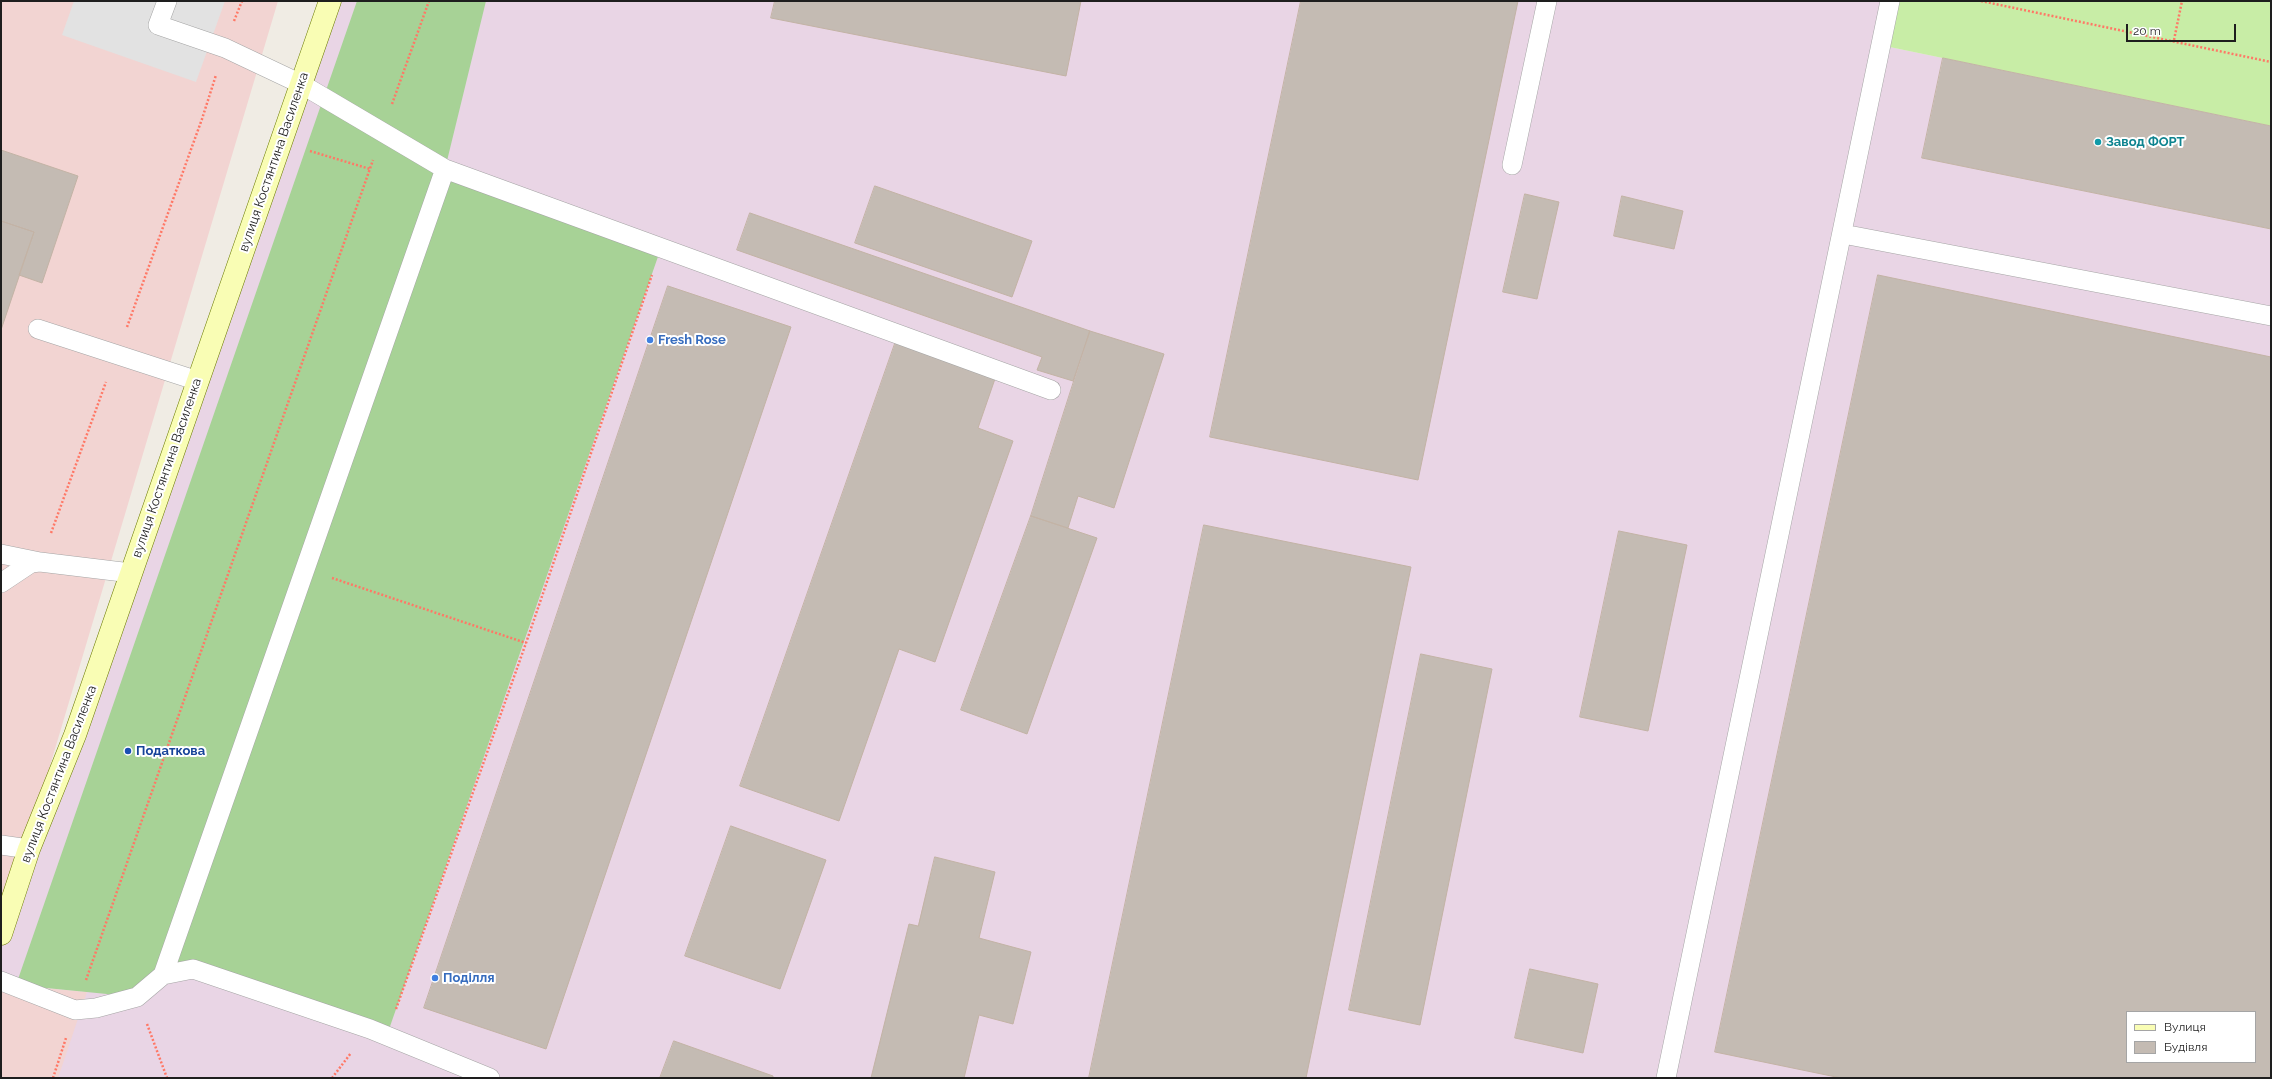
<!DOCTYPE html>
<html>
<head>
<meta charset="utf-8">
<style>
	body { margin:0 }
	#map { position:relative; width:2272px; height:1079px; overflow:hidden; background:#f0ece4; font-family:Raleway,sans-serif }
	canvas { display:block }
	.frame { position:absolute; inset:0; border:2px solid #1e1e1e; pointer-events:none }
	.legend { position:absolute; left:2126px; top:1011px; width:130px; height:52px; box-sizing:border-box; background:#fff; border:1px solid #a5a5a5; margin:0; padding:5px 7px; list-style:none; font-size:12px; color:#1e1e1e }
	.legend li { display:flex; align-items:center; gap:8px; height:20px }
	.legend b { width:20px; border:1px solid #a5a5a5 }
	.scale { position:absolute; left:2126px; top:24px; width:110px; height:18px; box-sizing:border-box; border:2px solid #1e1e1e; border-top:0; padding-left:5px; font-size:12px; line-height:14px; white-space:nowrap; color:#1e1e1e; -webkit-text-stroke:3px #fff; paint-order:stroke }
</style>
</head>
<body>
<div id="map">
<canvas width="2272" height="1079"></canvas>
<div class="frame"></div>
<ul class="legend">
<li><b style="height:5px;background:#f9fdb4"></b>Вулиця</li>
<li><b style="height:11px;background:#c4bbb3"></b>Будівля</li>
</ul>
<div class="scale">20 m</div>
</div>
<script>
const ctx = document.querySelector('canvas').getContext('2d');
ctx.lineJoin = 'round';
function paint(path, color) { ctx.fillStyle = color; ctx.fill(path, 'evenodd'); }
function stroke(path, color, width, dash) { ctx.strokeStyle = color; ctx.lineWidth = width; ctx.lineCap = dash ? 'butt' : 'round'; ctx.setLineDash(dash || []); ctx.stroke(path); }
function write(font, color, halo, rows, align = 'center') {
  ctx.font = font + ' Raleway,sans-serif'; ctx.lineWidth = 4; ctx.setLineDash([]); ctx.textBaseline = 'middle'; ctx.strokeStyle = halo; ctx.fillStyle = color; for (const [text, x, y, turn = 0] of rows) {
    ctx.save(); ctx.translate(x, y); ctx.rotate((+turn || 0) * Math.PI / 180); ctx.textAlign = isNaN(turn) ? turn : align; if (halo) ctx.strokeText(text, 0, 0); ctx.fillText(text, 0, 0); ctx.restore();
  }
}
paint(new Path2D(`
	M1,1h277l-277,929z
	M1,981l15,4 121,12 30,81h-166z`), '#f2d4d2');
paint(new Path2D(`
	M330,1h1560l-10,44 63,13 -20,100 348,71v849h-2213l29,-86 -71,-7 -15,-4v-44zM2127,1012h128v50h-128z`), '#e9d5e5');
paint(new Path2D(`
	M1890,1h381v125l-391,-81z`), '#c8eda6');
paint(new Path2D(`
	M357,1h129l-41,168 216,79 -274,787 -194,-66 -56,28 -121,-12z`), '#a7d296');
paint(new Path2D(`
	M74,1h151l-29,81 -134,-47z`), '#e2e2e2');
const building = new Path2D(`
	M775,1h306l-15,75 -295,-58z
	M1301,1h217l-100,479 -208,-43z
	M1943,58l328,68v103l-349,-71z
	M1,150l77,26 -36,107 -23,-8 15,-43 -33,-11z
	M875,186l157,55 -20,56 -157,-54z
	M1525,194l34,8 -22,97 -34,-7z
	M1622,196l61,15 -9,38 -60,-13z
	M750,213l340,118 -17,50 -36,-11 5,-13 -305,-107z
	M1,221l33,11 -33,98z
	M1878,275l393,82v721h-430l-126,-26zM2127,1012h128v50h-128z
	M668,286l123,41 -245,722 -122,-41z
	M1090,331l74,23 -50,154 -36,-12 -10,32 -37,-12z
	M897,338l100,35 -19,55 35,13 -78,221 -36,-13 -60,172 -99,-35z
	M1031,516l66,22 -70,196 -66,-24z
	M1204,525l207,42 -105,511h-217z
	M1619,531l68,14 -39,186 -68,-14z
	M1421,654l71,15 -72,356 -71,-15z
	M731,826l95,34 -46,129 -95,-33z
	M935,857l60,15 -16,66 52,14 -18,72 -34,-9 -15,63h-93l38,-154 9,2z
	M1530,969l68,15 -15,69 -68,-15z
	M674,1041l99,35v2h-113z`);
paint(building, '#c4bbb3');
stroke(building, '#c3b3a5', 1);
const lane = new Path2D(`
	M167,1l-9,24 67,23 76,36 144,85 606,221
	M1512,165l35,-164
	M1843,234l428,82
	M38,329l160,52
	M1,554l39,8
	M1,583l30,-20 9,-1 91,11
	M1,845l28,4
	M163,975l282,-806
	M1,981l74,29 21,-2 41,-11 26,-22 30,-6 177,60 120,49
	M1666,1078l224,-1077`);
const secondary = new Path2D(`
	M1,934l28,-85 46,-114 255,-734`);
stroke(lane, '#a5a5a5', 20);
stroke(secondary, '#6b7b00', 23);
stroke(new Path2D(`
	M1981,1l290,61
	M234,21l8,-20
	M2174,40l8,-39
	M392,104l37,-103
	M310,151l60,18
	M127,327l75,-208 14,-44
	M51,533l55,-151
	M332,578l194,65
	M86,980l287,-820
	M396,1009l130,-366 126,-368
	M147,1024l20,54
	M53,1078l13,-40
	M332,1078l19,-25`), '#ff7866', 2.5, [2, 2]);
stroke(lane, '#fff', 19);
stroke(secondary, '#f9fdb4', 22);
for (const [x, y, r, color] of [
	[2098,142,4,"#0f9aa8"],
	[650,340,4,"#3f7fe0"],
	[128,751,4,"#1a4fb4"],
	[435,978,4,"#3f7fe0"]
]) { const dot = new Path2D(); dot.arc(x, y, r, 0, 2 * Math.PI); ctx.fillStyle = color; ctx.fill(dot); stroke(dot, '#fff', 1.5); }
write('bold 13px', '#0d838f', '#fff', [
	["Завод ФОРТ",2106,142]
], 'left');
write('13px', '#1e1e1e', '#fff', [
	["вулиця Костянтина Василенка",274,162,-71],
	["вулиця Костянтина Василенка",167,468,-71],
	["вулиця Костянтина Василенка",59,774,-69]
]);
write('bold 13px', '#366cbe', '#fff', [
	["Fresh Rose",658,340],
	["Поділля",443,978]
], 'left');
write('bold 13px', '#164399', '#fff', [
	["Податкова",136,751]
], 'left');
</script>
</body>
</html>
